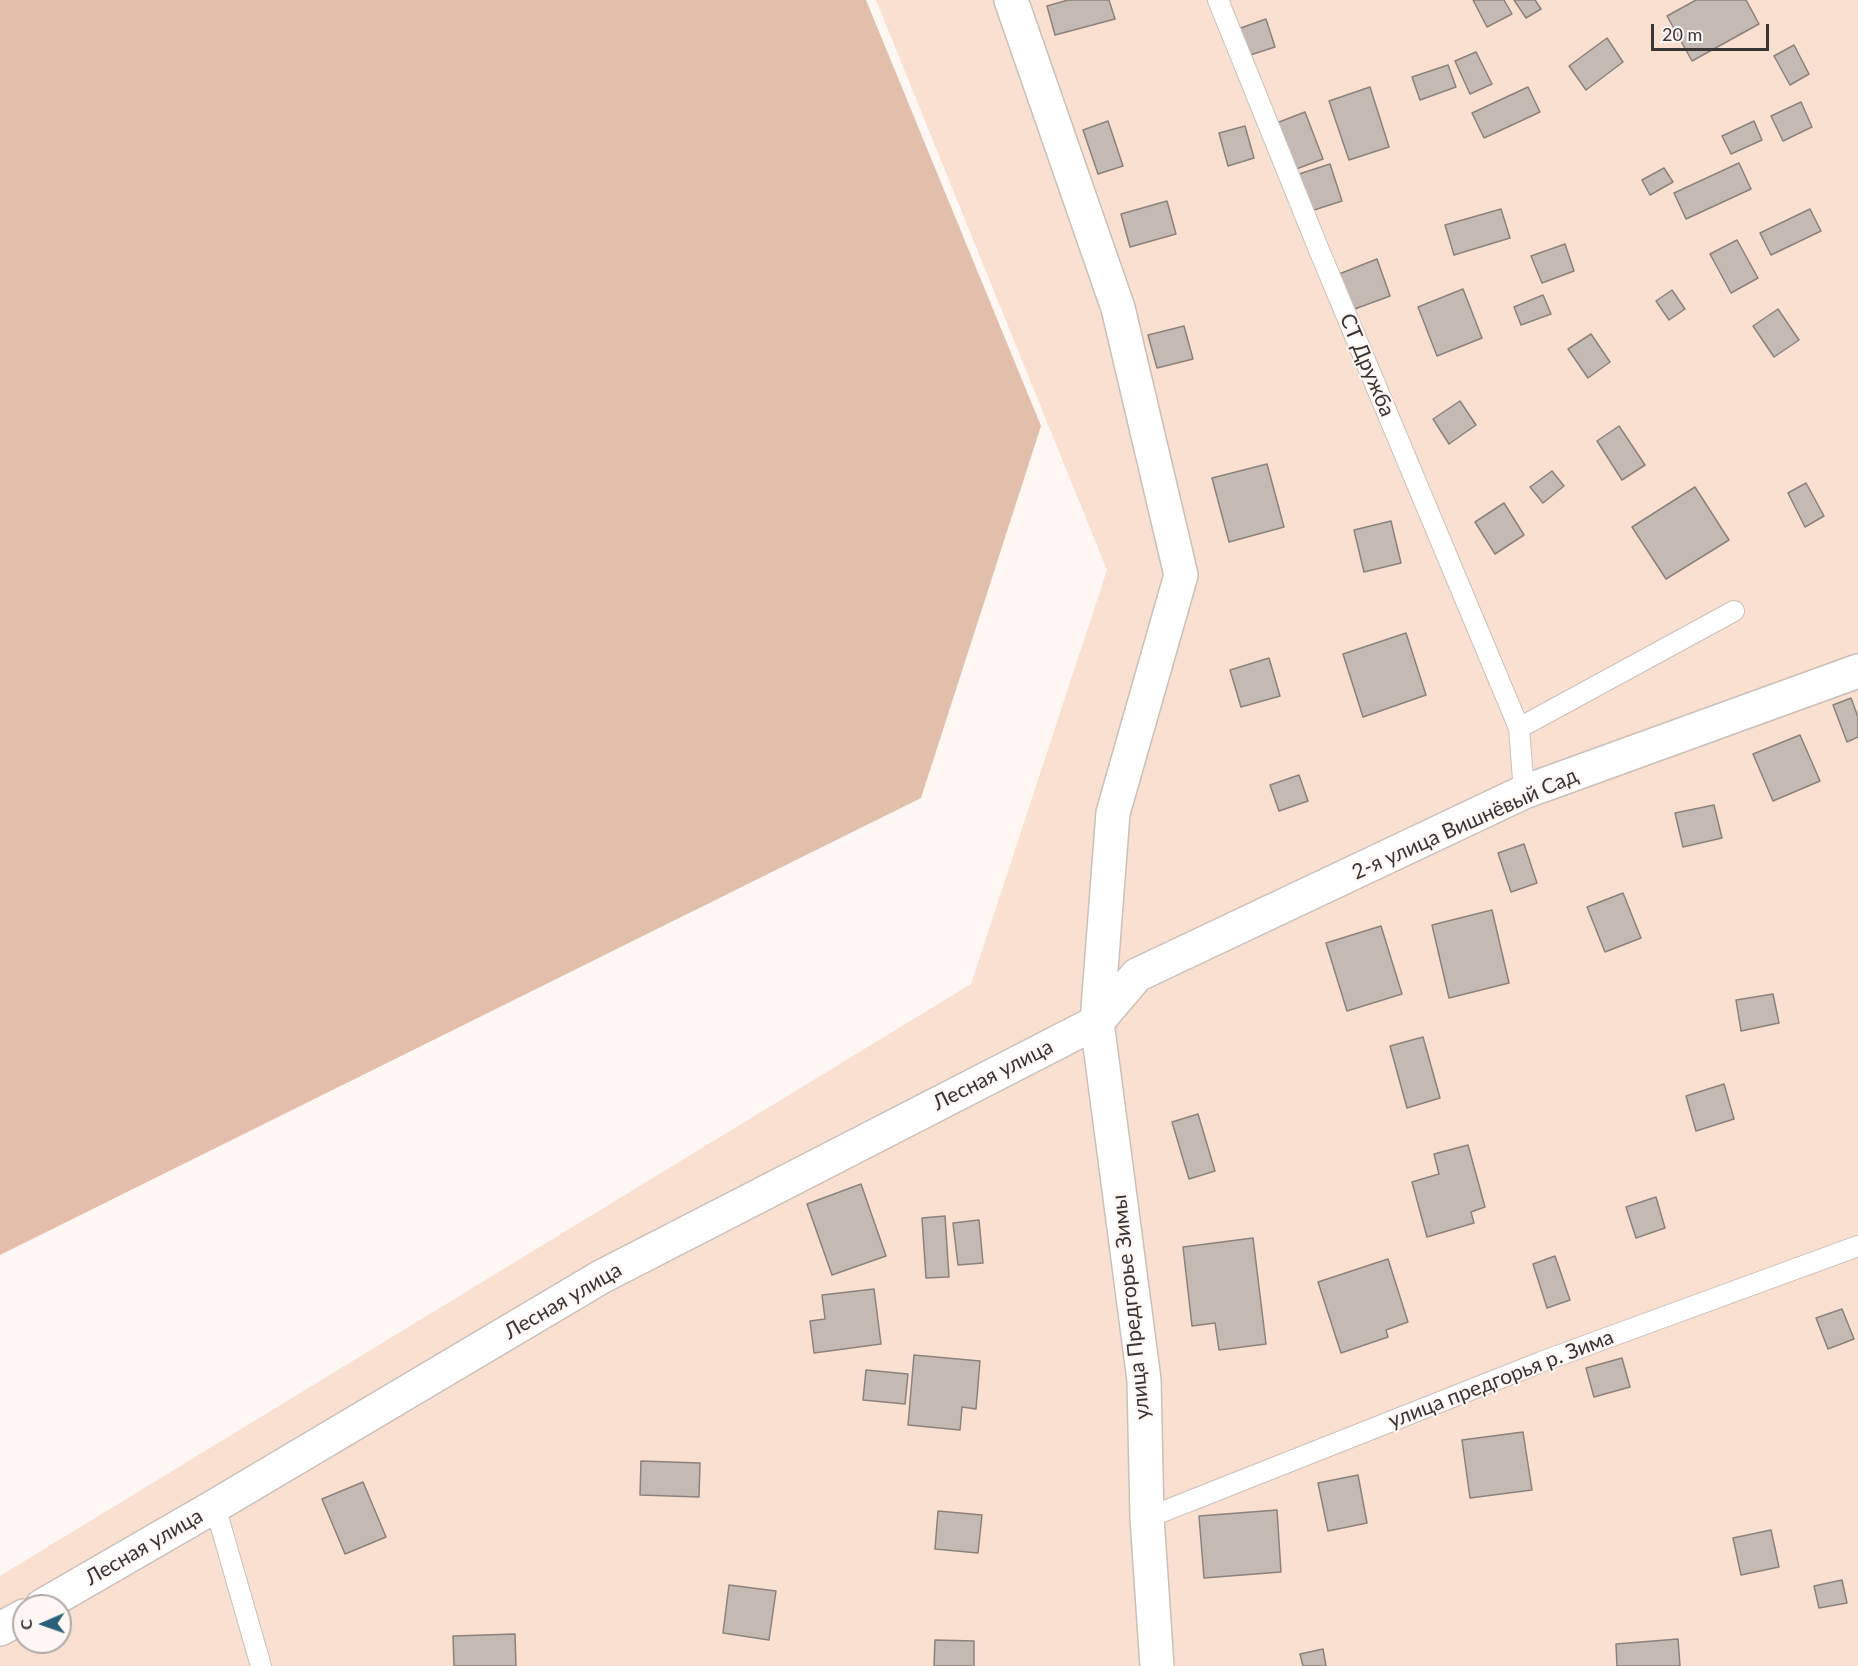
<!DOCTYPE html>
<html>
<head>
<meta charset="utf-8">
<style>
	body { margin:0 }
	#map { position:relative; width:1858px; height:1666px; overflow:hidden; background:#fef7f3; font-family:Lato,sans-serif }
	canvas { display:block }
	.north { position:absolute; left:12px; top:1594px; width:60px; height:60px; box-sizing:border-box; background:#fef7f3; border:2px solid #afa9a6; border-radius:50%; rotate:268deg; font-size:16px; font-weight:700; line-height:24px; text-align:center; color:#393532 }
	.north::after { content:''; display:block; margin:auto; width:21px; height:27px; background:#2a607b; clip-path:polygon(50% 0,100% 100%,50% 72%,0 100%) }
	.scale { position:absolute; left:1651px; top:24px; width:118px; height:27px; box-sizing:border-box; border:3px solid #393532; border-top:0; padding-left:8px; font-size:18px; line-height:21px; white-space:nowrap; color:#393532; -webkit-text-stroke:4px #fef7f3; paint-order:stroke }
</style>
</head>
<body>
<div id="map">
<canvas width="1858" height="1666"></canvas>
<div class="north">С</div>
<div class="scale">20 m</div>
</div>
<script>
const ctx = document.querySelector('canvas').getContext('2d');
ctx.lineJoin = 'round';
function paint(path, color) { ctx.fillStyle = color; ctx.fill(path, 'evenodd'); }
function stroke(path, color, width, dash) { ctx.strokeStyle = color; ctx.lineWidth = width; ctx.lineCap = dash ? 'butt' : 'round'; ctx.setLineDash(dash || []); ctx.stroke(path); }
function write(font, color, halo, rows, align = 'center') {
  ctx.font = font + ' Lato,sans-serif'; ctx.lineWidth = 4.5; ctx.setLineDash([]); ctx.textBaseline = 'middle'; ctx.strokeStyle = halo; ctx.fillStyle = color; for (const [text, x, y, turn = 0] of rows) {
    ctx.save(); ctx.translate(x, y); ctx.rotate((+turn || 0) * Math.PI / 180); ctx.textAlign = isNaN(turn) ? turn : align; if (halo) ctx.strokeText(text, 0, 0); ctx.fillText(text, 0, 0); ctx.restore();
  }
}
paint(new Path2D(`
	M876,0h982v1666h-1858v-90l971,-592 136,-414zM24,1606h36v36h-36z`), '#f9e0d1');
paint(new Path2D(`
	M0,0h866l175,426 -120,372 -921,457z`), '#e2bfaa');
const building = new Path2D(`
	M1068,0h41l6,19 -60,16 -8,-29z
	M1473,0h31l8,14 -25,13z
	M1514,0h21l6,9 -15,9z
	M1696,0h50l13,24 -67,37 -25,-45z
	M1266,19l9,28 -31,10 -9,-27z
	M1607,38l16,24 -37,28 -17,-24z
	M1794,45l15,29 -19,11 -16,-29z
	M1476,52l16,32 -22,10 -15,-33z
	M1448,65l8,22 -36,13 -8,-23z
	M1370,87l19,60 -40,13 -20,-59z
	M1528,87l12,25 -56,26 -12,-25z
	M1801,102l11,25 -29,14 -12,-25z
	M1305,112l18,47 -32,12 -17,-47z
	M1108,121l15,45 -25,8 -15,-44z
	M1754,121l8,19 -31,14 -9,-18z
	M1245,126l9,32 -26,8 -9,-33z
	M1739,163l12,26 -65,30 -12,-26z
	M1330,164l12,37 -34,11 -12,-37z
	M1664,168l9,14 -23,13 -8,-15z
	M1167,201l9,33 -46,13 -9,-33z
	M1501,209l9,29 -56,17 -9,-30z
	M1810,209l11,22 -50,24 -11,-22z
	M1737,240l21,38 -27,15 -21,-39z
	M1565,244l9,27 -32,12 -11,-27z
	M1377,259l13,37 -38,14 -13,-36z
	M1463,289l19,49 -45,18 -19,-49z
	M1672,290l13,19 -16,11 -13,-19z
	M1543,295l8,19 -30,11 -7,-18z
	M1778,309l21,31 -25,17 -21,-31z
	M1184,326l9,33 -36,9 -9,-33z
	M1591,334l19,28 -22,16 -20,-29z
	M1460,401l16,24 -27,19 -16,-25z
	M1619,426l26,39 -23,15 -25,-39z
	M1267,464l17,63 -55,15 -17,-64z
	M1552,471l12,15 -21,17 -13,-16z
	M1806,483l18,33 -19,11 -17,-34z
	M1695,487l34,53 -63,39 -34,-52z
	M1504,503l20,32 -29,19 -20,-32z
	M1391,521l10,42 -37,9 -10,-42z
	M1406,633l20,62 -63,22 -20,-63z
	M1269,658l11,38 -39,11 -11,-37z
	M1851,698l7,19v20l-11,5 -14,-37z
	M1800,735l20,46 -47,20 -20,-47z
	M1299,775l9,26 -29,10 -9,-26z
	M1714,805l8,33 -39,9 -8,-34z
	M1524,844l13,39 -26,9 -13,-39z
	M1623,893l18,45 -36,14 -18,-45z
	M1492,910l17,73 -60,15 -17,-73z
	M1381,926l21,68 -55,17 -21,-68z
	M1773,994l6,29 -38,8 -5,-31z
	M1423,1037l17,61 -33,10 -17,-62z
	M1724,1084l10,35 -38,12 -10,-35z
	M1198,1114l17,57 -26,8 -17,-57z
	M1468,1145l17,62 -14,5 3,11 -47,14 -15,-55 27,-8 -5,-20z
	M861,1184l25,72 -54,19 -25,-71z
	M1656,1197l9,31 -29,10 -10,-31z
	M945,1216l4,61 -23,1 -4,-60z
	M979,1220l4,43 -25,2 -5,-42z
	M1253,1238l13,106 -47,6 -4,-27 -23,3 -9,-79z
	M1555,1256l15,44 -23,8 -14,-44z
	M1388,1259l20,63 -22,8 2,7 -47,16 -23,-71z
	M874,1289l7,55 -67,9 -4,-32 15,-2 -3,-24z
	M1842,1309l12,30 -26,10 -12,-31z
	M914,1355l66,6 -4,48 -14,-2 -2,23 -52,-5z
	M1622,1358l8,29 -36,10 -8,-29z
	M866,1370l42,4 -3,30 -42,-4z
	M1523,1432l9,58 -62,8 -8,-58z
	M641,1461l59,2 -1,34 -59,-2z
	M1358,1475l9,48 -39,8 -10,-48z
	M363,1482l23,55 -41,17 -23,-55z
	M1277,1510l4,62 -77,6 -5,-62z
	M938,1511l44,4 -4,38 -43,-4z
	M1771,1530l8,37 -38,8 -8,-37z
	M1842,1580l5,23 -28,5 -5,-22z
	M729,1585l47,6 -7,49 -46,-7z
	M515,1634l1,32h-62l-1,-30z
	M1678,1639l2,27h-63l-1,-22z
	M935,1640l39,1v25h-40z
	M1323,1649l3,17h-23l-3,-12z`);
paint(building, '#c4bab3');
stroke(building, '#8c827c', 1.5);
const service = new Path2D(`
	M1218,0l101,250 200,478 5,64
	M1519,728l215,-117
	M215,1506l46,160
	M1147,1518l394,-156 317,-116`);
const minor = new Path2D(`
	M1011,0l107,308 63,267 -68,238 -16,209 47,358 3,138 10,148
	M42,1606l173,-100 386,-229 496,-255 40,-47 387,-183 334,-121
	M0,1629l24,-13`);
stroke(service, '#cac0b9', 22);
stroke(minor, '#cac0b9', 36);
stroke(service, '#fff', 20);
stroke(minor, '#fff', 33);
write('21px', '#393532', '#fef7f3', [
	["СТ Дружба",1367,365,67],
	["2-я улица Вишнёвый Сад",1465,824,-24],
	["Лесная улица",993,1075,-27],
	["Лесная улица",563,1301,-30],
	["улица Предгорье Зимы",1131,1307,-96],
	["улица предгорья р. Зима",1501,1379,-21],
	["Лесная улица",144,1547,-30]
]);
</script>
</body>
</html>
